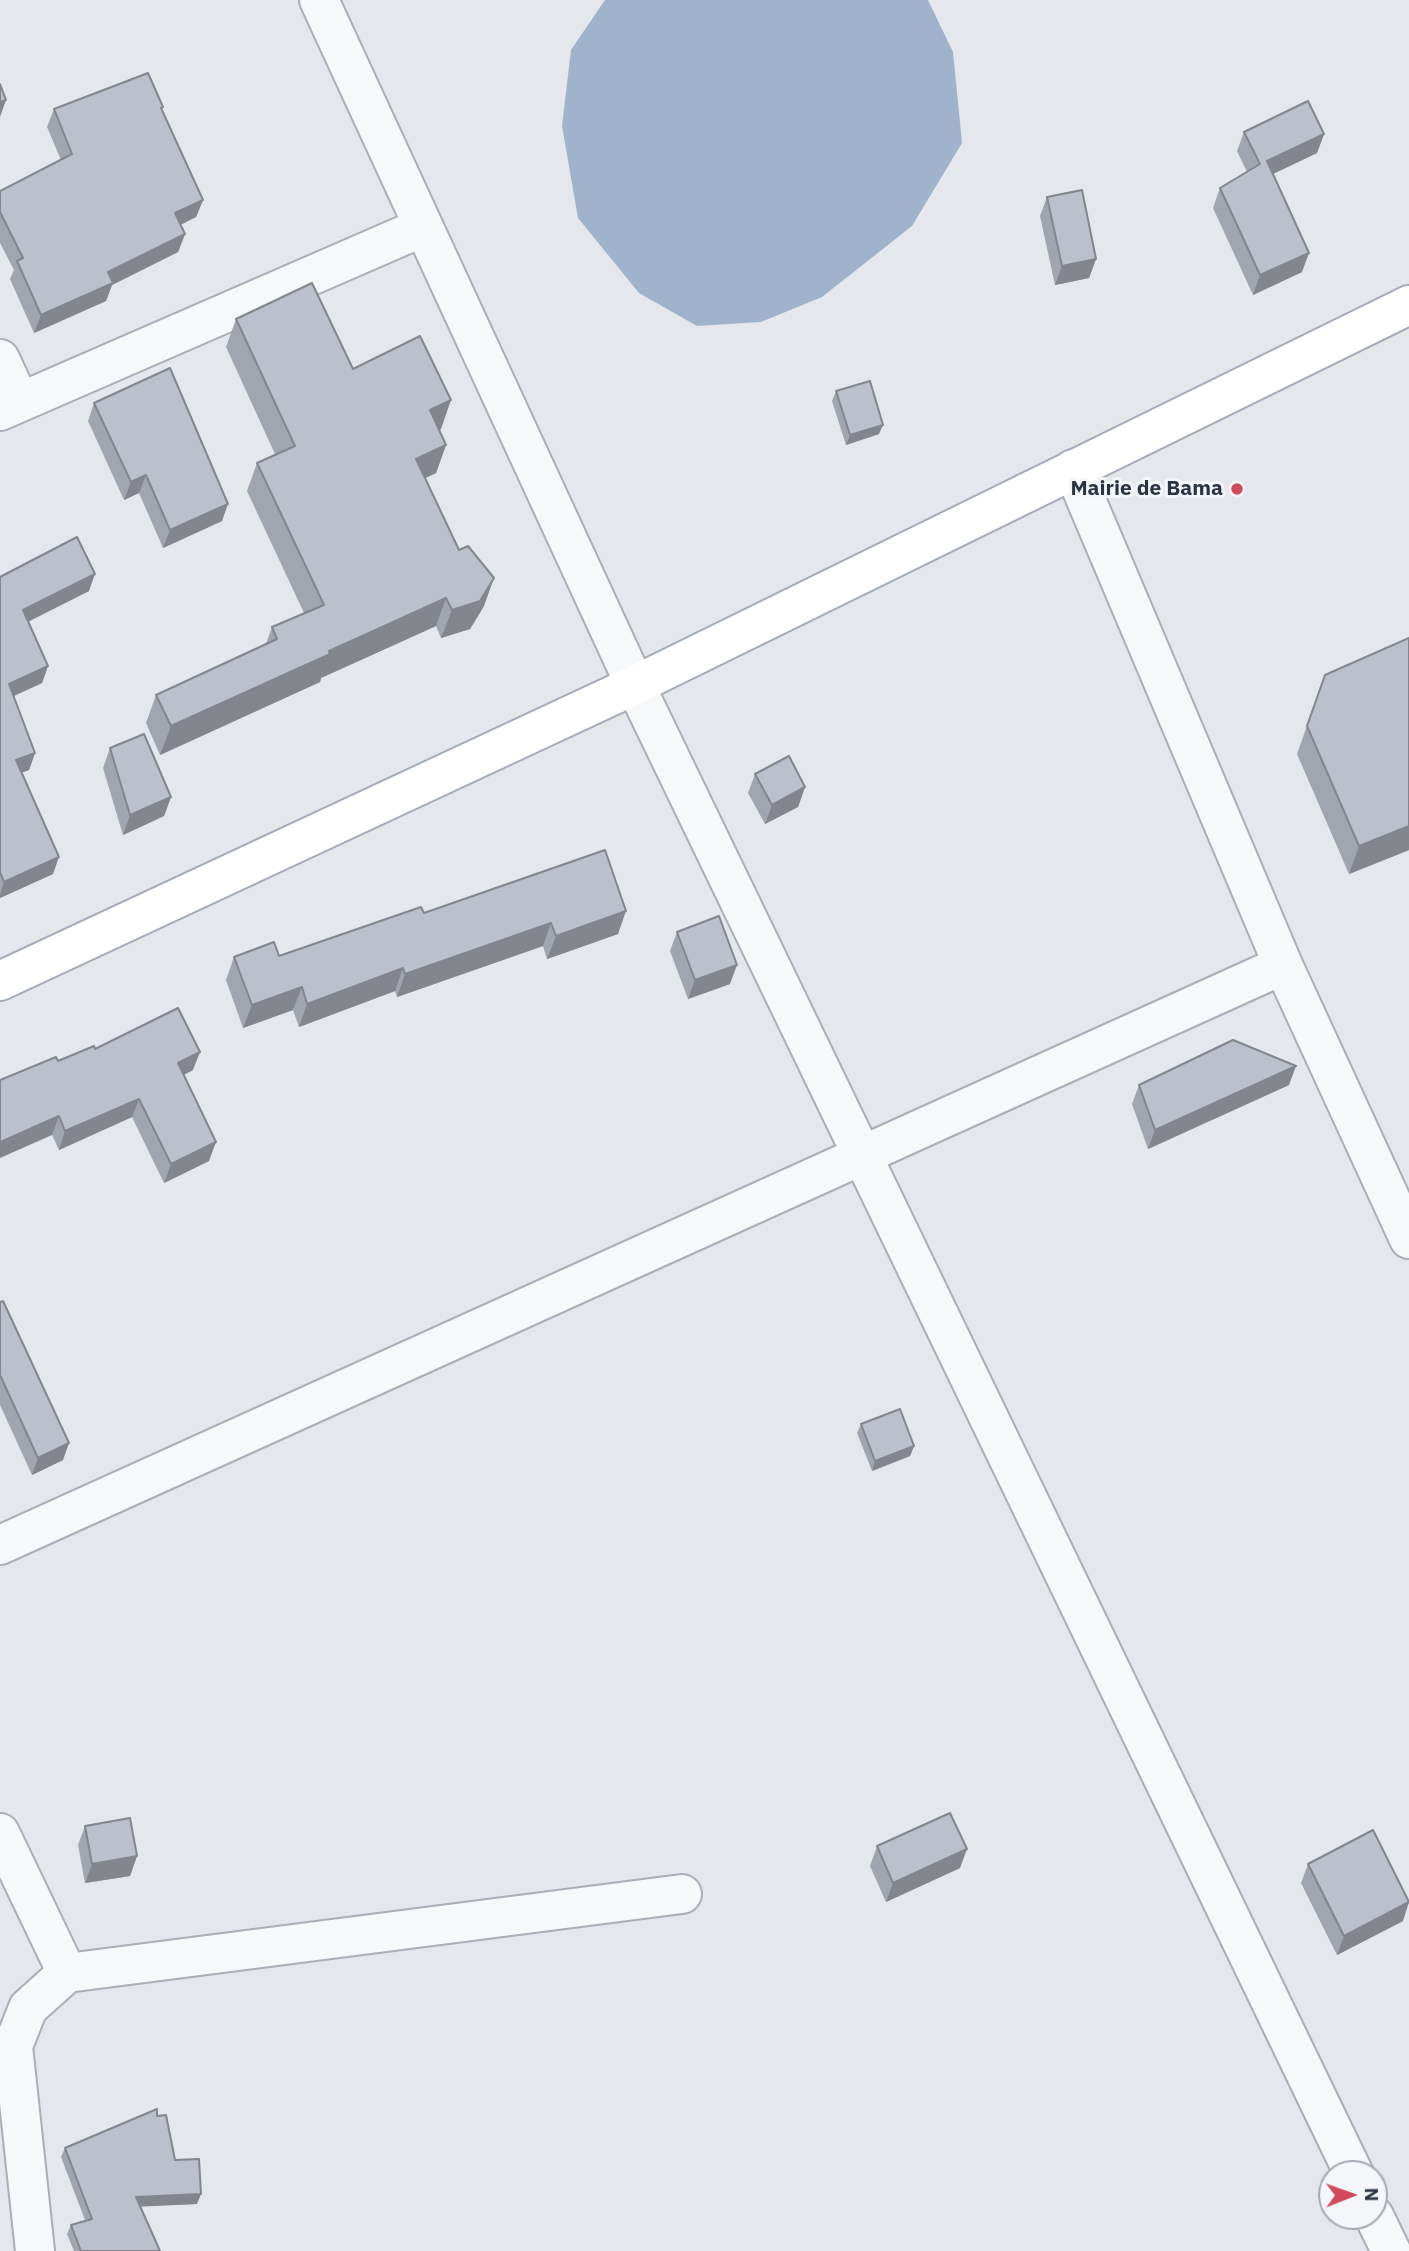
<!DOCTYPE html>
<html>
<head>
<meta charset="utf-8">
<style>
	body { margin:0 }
	#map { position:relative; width:1409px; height:2251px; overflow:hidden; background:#e4e7ec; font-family:"IBM Plex Sans",sans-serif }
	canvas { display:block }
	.north { position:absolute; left:1318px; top:2160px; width:70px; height:70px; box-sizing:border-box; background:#f4f6f9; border:2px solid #a4a8b1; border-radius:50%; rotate:89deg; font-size:19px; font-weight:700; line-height:28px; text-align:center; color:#2b3445 }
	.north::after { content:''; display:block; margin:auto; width:24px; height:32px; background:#d1495b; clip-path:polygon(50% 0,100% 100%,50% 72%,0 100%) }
</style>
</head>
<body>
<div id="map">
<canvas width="1409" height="2251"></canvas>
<div class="north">N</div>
</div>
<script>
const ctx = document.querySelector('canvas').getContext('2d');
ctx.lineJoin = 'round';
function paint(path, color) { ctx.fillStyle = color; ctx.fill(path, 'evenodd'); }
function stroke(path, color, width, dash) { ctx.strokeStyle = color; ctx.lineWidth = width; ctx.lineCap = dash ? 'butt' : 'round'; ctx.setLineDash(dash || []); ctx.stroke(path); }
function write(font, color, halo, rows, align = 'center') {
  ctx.font = font + ' "IBM Plex Sans",sans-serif'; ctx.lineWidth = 6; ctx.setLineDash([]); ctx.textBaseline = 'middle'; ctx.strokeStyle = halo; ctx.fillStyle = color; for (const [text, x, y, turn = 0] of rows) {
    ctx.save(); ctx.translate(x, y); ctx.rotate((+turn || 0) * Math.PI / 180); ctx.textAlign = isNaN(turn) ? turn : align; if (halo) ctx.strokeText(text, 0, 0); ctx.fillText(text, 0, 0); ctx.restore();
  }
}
paint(new Path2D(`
	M605,0h323l25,52 9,91 -50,83 -90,71 -61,25 -64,4 -58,-33 -61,-75 -16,-92 9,-76z`), '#9fb4cc');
const street = new Path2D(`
	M319,0l316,685 719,1489
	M0,359l20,43
	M0,411l423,-184
	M1073,469l210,496 126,274
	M0,1545l1283,-580
	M0,1833l67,140
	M1374,2216l17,35
	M35,2251l-22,-205 15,-38 39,-35 615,-79`);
const primary = new Path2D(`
	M0,981l635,-296 774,-380`);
stroke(street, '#a9aeb7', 42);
stroke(primary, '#a3abb8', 42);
stroke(street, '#f7f8fa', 38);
stroke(primary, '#fff', 38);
paint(new Path2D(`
	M54,109l108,2 41,89 -7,17 -16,8 5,9 -7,18 -66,33 -6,16 -72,32 -24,-54 4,-9 -14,-27v-52l61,-31 -14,-33z
	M1244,132l80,2 -7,19 -44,21 29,98 -49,23 -40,-87 7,-20 27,-16 -10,-21z
	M1047,197l49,62 -7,19 -34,7 -15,-69z
	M236,319l117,50 88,60 -2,1 7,15 -10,28 -11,5 59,128 -14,23 -29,9 -5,-12 -115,52 -1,4 -160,73 -14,-32 10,-28 110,-51 6,-17 32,-14 -57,-122 10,-28 18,-9 -49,-107z
	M836,391l43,43 -33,11 -14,-44z
	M94,403l128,118 -59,27 -24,-55 -15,7 -36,-79z
	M0,577l89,14 -61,31 20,44 -6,17 -29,13 22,57 -6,17 -8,3 32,101 -53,24z
	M1409,638v212l-60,24 -52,-120 28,-79z
	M110,748l61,49 -7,19 -41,19 -20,-67z
	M755,774l50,13 -7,20 -33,17 -17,-31z
	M605,850l13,84 -71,25 -4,-13 -146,51 -2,-6 -96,36 -6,-17 -50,18 -17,-48 8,-23 45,-1 145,-43z
	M677,932l53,52 -42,15 -18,-48z
	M95,1049l98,21 -9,5 25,86 -45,22 -32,-66 -73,33 -7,-15 6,-74z
	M1139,1085h150l-141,64 -16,-45z
	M0,1302l63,158 -31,15 -32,-70z
	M861,1424l53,22 -4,10 -38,15 -15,-38z
	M85,1826l52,30 -7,20 -45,7 -7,-38z
	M877,1846l83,22 -74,34 -16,-36z
	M1308,1864l95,57 -66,34 -36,-72z
	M157,2116l18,44 22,44 -57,2 20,45h-86l-7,-17 4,-9 14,-5 -24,-63 4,-9z`), '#a1a5ae');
paint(new Path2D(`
	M6,100l-6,17v-15z
	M1324,134l-7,19 -57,27 7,-19z
	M203,200l-7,17 -28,14 7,-18z
	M185,234l-7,18 -66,33 -6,16 -72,32 7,-18 67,-43z
	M1309,253l-7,19 -49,23 7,-20z
	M1096,259l-7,19 -34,7 7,-19z
	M451,400l-10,29 -21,10 10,-29z
	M883,425l-4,9 -33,11 4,-10z
	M446,445l-10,28 -30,14 10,-28z
	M146,475l-7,18 -15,7 7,-18z
	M228,504l-6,17 -59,27 7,-18z
	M95,574l-6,17 -72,36 6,-17z
	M494,578l-10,28 -14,23 -29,9 11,-28z
	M446,598l-10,28 -115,52 -1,4 -160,73 11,-29 158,-75z
	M48,666l-6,17 -39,18 6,-17z
	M35,753l-6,17 -19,7 6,-17z
	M805,787l-7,20 -33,17 7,-19z
	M171,797l-7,19 -41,19 7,-20z
	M1409,826v24l-60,24 10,-28z
	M59,857l-6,17 -53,24v-3l4,-13z
	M626,911l-8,23 -71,25 9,-23z
	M551,923l-8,23 -146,51 8,-23z
	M737,965l-7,19 -42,15 7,-19z
	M403,968l-8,23 -96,36 8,-23z
	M302,987l-9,23 -50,18 9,-23z
	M200,1052l-7,18 -22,11 7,-18z
	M1296,1066l-7,19 -141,64 7,-19z
	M139,1099l-7,18 -73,33 6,-19z
	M59,1116l-7,19 -52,23v-16z
	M216,1142l-7,19 -45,22 7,-19z
	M69,1443l-6,17 -31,15 6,-17z
	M914,1446l-4,10 -38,15 3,-10z
	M967,1849l-7,19 -74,34 7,-19z
	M137,1856l-7,20 -45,7 7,-19z
	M1409,1902l-6,19 -66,34 7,-19z
	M201,2194l-4,10 -65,3 4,-10z`), '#83868d');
const building = new Path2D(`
	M148,73l15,34 -2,1 42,92 -28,13 10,21 -77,38 5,11 -72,32 -24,-54 6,-3 -23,-46v-21l72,-37 -18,-45z
	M0,84l6,16 -6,2z
	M1308,101l16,33 -57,27 42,92 -49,22 -40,-87 40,-24 -16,-32z
	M1082,190l14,69 -34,7 -15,-69z
	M312,283l41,86 67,-33 31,64 -21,10 16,35 -30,14 43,91 9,-4 26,32 -14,23 -28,9 -6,-12 -117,53 1,3 -159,72 -15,-31 121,-56 -5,-12 52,-22 -67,-142 38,-17 -59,-127z
	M170,368l58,136 -58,26 -24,-55 -15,7 -37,-79z
	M870,381l13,44 -33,10 -14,-44z
	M77,537l18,37 -72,36 25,56 -39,18 26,69 -19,7 43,97 -55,25 -4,-10v-295z
	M1409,638v188l-50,20 -52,-120 18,-51z
	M144,734l27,63 -41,18 -20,-67z
	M789,756l16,31 -33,18 -17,-31z
	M605,850l21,61 -70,25 -5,-13 -146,51 -2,-6 -96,36 -5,-17 -50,18 -18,-48 40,-15 5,14 142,-49 3,6z
	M719,916l18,49 -42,15 -18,-48z
	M178,1008l22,44 -22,11 38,79 -45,22 -32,-65 -74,32 -6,-15 -59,26v-62l56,-23 2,4 36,-15 1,3z
	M1233,1040l63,26 -141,64 -16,-45z
	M3,1301l66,142 -31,15 -38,-83v-73z
	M900,1409l14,37 -39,15 -14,-37z
	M950,1813l17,36 -74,34 -16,-37z
	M130,1818l7,38 -45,8 -7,-38z
	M1373,1830l36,72 -65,34 -36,-72z
	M157,2109v7l9,-1 9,45 24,-1 2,35 -65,3 24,54h-79l-10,-26 21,-6 -27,-71z`);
paint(building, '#bbc0ca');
stroke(building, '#83868d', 2);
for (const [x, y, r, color] of [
	[1237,489,7,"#d1495b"]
]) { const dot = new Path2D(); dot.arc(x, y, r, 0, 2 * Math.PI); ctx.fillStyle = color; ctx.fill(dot); stroke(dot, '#f4f6f9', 2.5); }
write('bold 21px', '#2b3445', '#f4f6f9', [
	["Mairie de Bama",1223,489]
], 'right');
</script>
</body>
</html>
